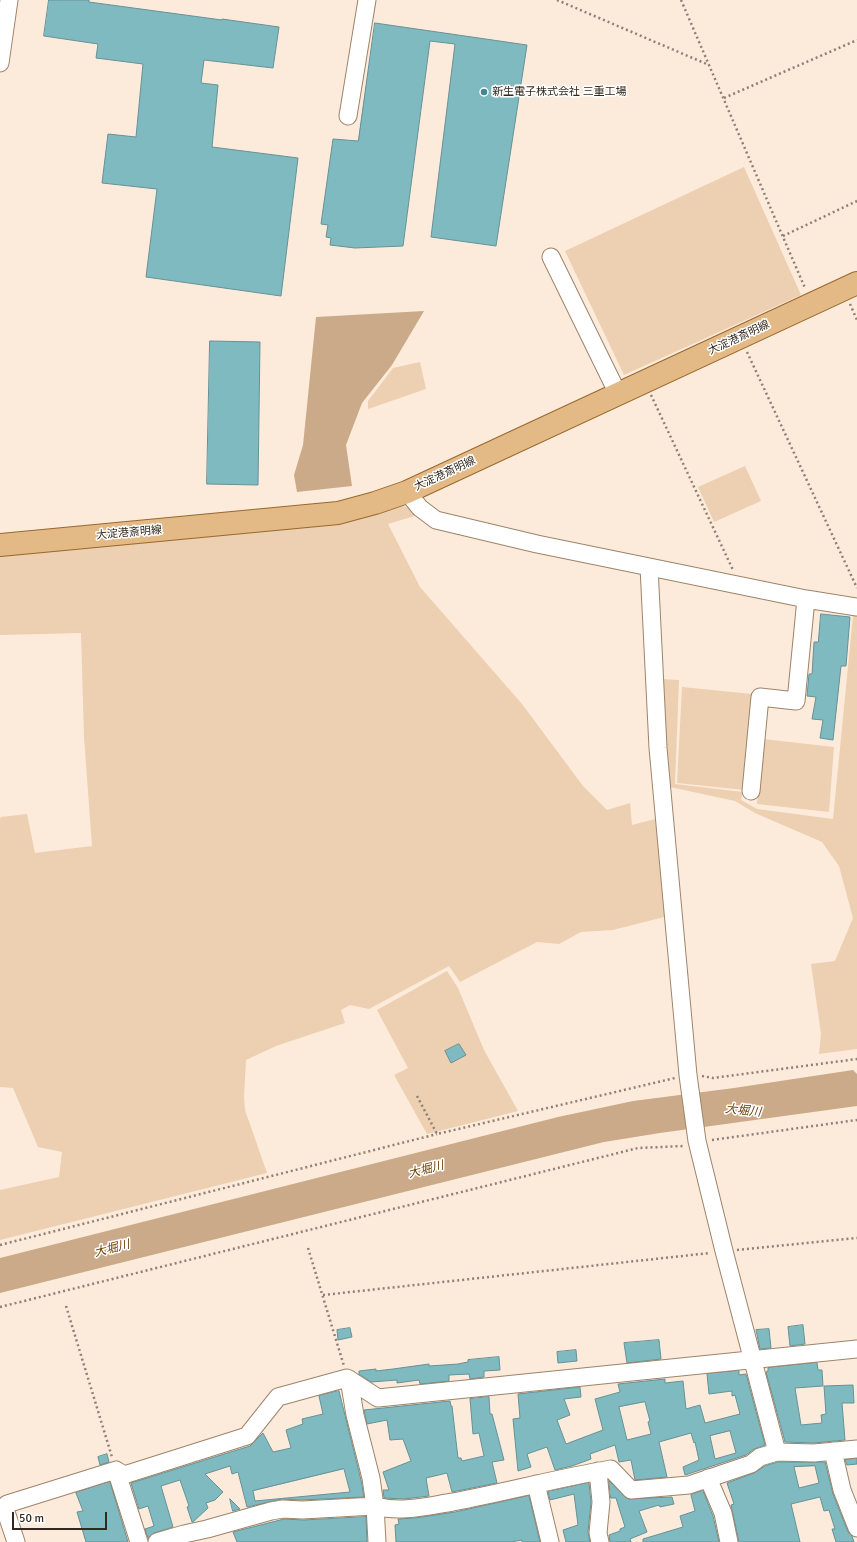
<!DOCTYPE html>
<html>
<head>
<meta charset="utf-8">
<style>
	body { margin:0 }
	#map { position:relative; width:857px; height:1542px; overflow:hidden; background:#fcebda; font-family:Signika,sans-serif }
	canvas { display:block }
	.scale { position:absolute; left:12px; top:1512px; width:95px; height:18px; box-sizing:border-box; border:2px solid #32281d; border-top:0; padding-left:5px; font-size:12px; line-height:14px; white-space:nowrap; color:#32281d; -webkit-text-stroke:3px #fff; paint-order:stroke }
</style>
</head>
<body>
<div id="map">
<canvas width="857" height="1542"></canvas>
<div class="scale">50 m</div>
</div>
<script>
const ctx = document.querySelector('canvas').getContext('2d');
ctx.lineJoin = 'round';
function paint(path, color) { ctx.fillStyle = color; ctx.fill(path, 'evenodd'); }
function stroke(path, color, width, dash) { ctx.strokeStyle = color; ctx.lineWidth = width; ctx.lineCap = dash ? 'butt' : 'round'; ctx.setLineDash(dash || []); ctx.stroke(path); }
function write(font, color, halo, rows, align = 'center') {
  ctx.font = font + ' Signika,"Noto Sans JP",sans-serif'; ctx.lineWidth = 3; ctx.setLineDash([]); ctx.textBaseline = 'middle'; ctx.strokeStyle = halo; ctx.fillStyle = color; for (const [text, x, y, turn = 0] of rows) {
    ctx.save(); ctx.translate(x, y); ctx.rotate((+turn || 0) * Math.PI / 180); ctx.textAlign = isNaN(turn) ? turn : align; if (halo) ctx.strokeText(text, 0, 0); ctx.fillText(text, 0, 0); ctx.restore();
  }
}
paint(new Path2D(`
	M744,167l57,128 -177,80 -59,-124z
	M420,362l6,27 -58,20v-8l25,-33z
	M745,466l16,35 -47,21 -16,-35z
	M399,505l11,3 8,7 -30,9 32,63 102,117 61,82 24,24 23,-7 2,22 23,-6 13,97 -55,14 -32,2 -22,12 -22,-2 -77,40 -11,-16 -80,43 -19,-4 -9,5 4,13 -69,23 -30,14 -2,37 1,13 22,63 -267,67v-50l59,-13 3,-25 -24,-5 -25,-59 -13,-1v-268l1,-2 26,-3 8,39 57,-7 -8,-109 -3,-104 -81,2v-80z
	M854,606l3,1v442l-38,5 2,-20 -10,-70 24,-3 18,-43 -14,-52 -17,-24 -67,-29 -20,-12 -65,-14 -6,-41 -3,-67 18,1 -4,104 68,8 -2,8 16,9 76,10z
	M682,687l70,7 -8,96 -67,-7z
	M763,739l71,8 -5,65 -72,-8z
	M447,971l11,17 26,62 34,61 -91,23 -33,-59 14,-7 -31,-58z`), '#edcfb1');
paint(new Path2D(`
	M424,311l-32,54 -30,38 -16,42 6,41 -55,6 -3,-17 9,-30 13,-128z
	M853,1070l4,4v32l-197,27 -56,9 -604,151v-35l558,-141 75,-16 101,-13z`), '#cbaa89');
const building = new Path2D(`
	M49,0h40v2l133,18v-1l57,8 -6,41 -69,-8 -3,23 17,2 -6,62 86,11 -17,138 -135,-19 11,-88 -55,-6 6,-49 28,3 7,-73 -47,-6 2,-14 -54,-8z
	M375,23l152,22 -31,201 -65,-9 24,-193 -25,-3 -27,205 -48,2 -25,-3 1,-7 -5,-1 2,-12 -7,-1 12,-85 25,2z
	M210,341l50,1 -2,143 -51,-1z
	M821,614l29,3 -4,49h-5l-8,74 -13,-2 3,-18 -11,-1 4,-22 -9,-1 2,-22h3l2,-32h4z
	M459,1044l7,11 -15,8 -6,-12z
	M803,1325l2,19 -15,2 -2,-19z
	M350,1328l2,9 -14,3 -1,-10z
	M769,1329l2,19 -11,1 -4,-19z
	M659,1340l2,19 -34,4 -3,-20z
	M576,1350l1,11 -19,2 -1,-11z
	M499,1357l1,13 -16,1v6l-14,2 -1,-5 -20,1v6l-29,3 -1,-4 -22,3v-3l-26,2 -12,-8v-3l17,-2v2l17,-2 36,-5v2l29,-2 10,-2v-2z
	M817,1363l1,7h4l1,16 -28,2 6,37 21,-2 -1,-8 5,-1 -2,-28 29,-1 1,18h-12l3,37 -31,3 -29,-1 -19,-70 2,-1v-3z
	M739,1371v4l7,-1 19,71 -11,4 -8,6 -61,20 -2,-8 16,-7 -4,-18 -1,1 -3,-10 -32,9 8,35 -32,3 -4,-20 -12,2 -4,-17 -25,9 1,5 -19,7 -17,4 -8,-23 -20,7 4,13 -13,4 -5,-52 7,-1 -2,-24 62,-7 1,10 -17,2 6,16 -13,5 9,24 37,-14 -8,-31 25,-7 -2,-8 47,-5v4l18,-2 3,28 14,-4 5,18 35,-9 -5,-19 -3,1v-5l-23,3 -2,-20zM645,1402l5,19 -2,1 3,12 -24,6 -8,-33zM730,1431l6,22 -21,6 -5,-23z
	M339,1391l22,89 3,17 -62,3 -20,-1 -35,8 -9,-35 -6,2 -2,-8 -25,8 18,18 -8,8 -9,3 2,5 -15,14h-1l-5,-15 2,-1 -9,-26 -19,6 12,41 -19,6 -6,5 -3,-9 9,-3 -6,-20 -9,3 -8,-26 119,-37 13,-13 10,19 18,-4 -5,-18 17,-6 -1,-5 21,-5 -4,-18zM344,1469l6,23 -95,9 -2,-10z
	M489,1397l1,17h2l12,46 -12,2 5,21 -45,9 -5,-19 -21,5 3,18 -25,3 -20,-1 -1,-8h6l-6,-18 28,-11 -8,-22 -13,1 -3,-20 -20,4 -3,-14 86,-9 1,5h1l6,52h3l1,3 22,-5 -5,-23 -6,1 -3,-35z
	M107,1454l2,8 -9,3 -2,-8z
	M857,1459v5l-10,1 -2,-5z
	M778,1462h47l8,32 15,38 4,4 2,6h-18l-4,-13h3l-6,-19 -5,1 -4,-14 -29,7 9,38h-61l-8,-37 3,-1 -7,-21 27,-10 11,-7zM815,1466l4,17 -20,5 -5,-21z
	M609,1481l19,18 44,-2 2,7 -14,3 -1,-2 -20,6 8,21 -17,7 1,3h-21l-1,-7 11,-4v-2l5,-2 -9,-29h-5z
	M110,1482l18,60h-42l-9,-30 6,-1 -7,-18z
	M589,1483l2,19 -3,30 2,10h-24l-3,-12 15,-5 -4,-31 -24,6 -2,-8z
	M703,1491l10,25 6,26h-76v-3l40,-12 -3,-11 15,-5 -4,-16z
	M529,1496l11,46h-18v-2l-11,2h-115l-1,-17 4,-1 -1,-5 17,-1 40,-6z
	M230,1499l10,10 -7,2z
	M366,1517l1,25h-130l-4,-10 51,-13 19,1z`);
paint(building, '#80bac1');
stroke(building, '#659196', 1);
const minor = new Path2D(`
	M0,63l9,-63
	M348,116l19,-116
	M551,257l67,137
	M407,492l13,16 16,12 101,24 269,55 51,8
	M649,567l9,181 30,327 9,66 27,110 53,201
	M751,791l9,-94 36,4 10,-102
	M349,1379l6,36 16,63 4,28 2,36
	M833,1451l9,39 15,38
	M116,1470l23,72
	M598,1471l3,31 -3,31 2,9
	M708,1478l15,35 6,29
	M536,1484l14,58
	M16,1542l-11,-33 2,-5 109,-34 8,5 123,-39 31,-39 69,-19 31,20 479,-49
	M157,1542l27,-8 23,-5 64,-18 12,-2 19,1 73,-4c26,7 52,0 78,-4 53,-10 105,-24 158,-33l20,21 58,-5 62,-21 9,-7 17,-5 37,1 43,-4`);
const major = new Path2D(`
	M0,545l338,-32 37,-10 32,-11 450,-209`);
stroke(minor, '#9d846a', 19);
stroke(major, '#99682d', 24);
stroke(new Path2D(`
	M557,0l152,65
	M681,0l124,288
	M724,98l133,-58
	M783,236l74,-35
	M850,304l7,16
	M747,352l110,236
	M651,395l82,175
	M702,1076l11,2 144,-19
	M417,1096l20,38 238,-56
	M712,1140l145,-20
	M0,1245l437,-111
	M308,1248l36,118
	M737,1250l120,-12
	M323,1295l387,-42
	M66,1306l46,151
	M0,1307l638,-159 46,-2`), '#8e8173', 2.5, [2, 3]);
stroke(minor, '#fff', 17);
stroke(major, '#e3b986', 22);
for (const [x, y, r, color] of [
	[484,92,4,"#40878f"]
]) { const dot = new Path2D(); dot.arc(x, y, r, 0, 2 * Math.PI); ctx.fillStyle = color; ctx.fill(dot); stroke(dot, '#fff', 1.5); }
write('11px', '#32281d', '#fff', [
	["新生電子株式会社 三重工場",492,92]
], 'left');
write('11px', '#32281d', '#fff', [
	["大淀港斎明線",739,338,-25],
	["大淀港斎明線",445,474,-25],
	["大淀港斎明線",129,533,-5]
]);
write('italic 12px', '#6e4307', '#fff', [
	["大堀川",743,1111,6],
	["大堀川",426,1170,-14],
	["大堀川",112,1249,-14]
]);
</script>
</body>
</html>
